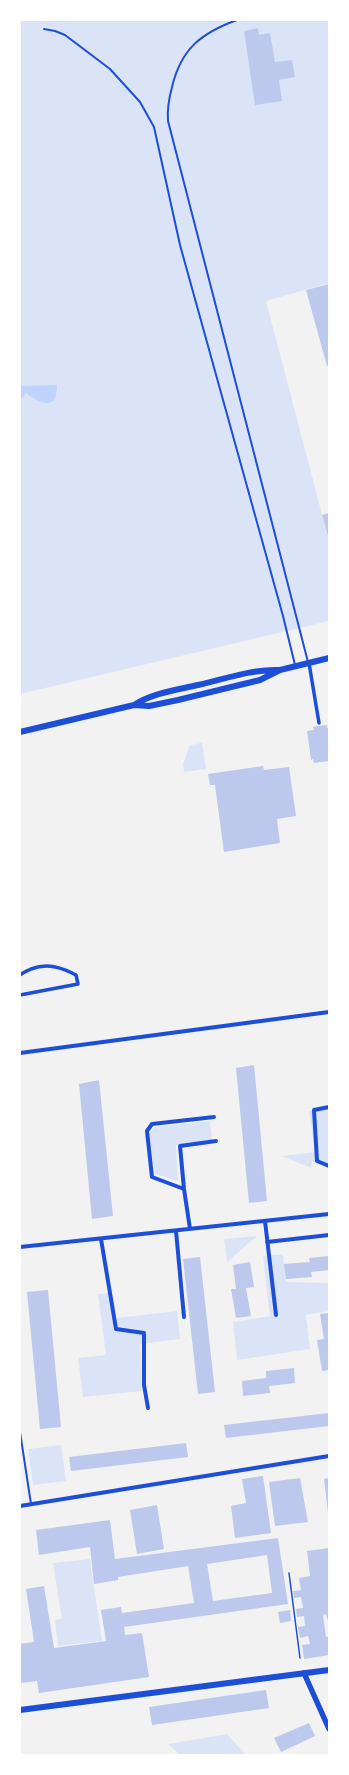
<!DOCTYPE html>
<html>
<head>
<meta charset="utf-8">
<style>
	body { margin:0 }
	#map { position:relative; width:349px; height:1775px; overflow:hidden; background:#f2f2f2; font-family:Helvetica,sans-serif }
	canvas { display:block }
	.frame { position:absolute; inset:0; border:21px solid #fff; pointer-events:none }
</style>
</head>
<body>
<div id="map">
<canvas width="349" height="1775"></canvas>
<div class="frame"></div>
</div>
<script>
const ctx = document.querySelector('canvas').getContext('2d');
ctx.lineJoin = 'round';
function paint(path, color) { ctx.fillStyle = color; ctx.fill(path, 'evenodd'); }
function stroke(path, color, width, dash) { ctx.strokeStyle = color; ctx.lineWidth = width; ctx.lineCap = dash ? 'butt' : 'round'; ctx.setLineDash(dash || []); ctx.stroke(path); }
paint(new Path2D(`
	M20,20h309v263l-63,18 63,240v80l-309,73z
	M202,743l4,26 -22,3 -1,-8 7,-19z
	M329,1108v56l-17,-2 -1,6 -29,-12 33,-4 -6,-41z
	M210,1121l2,19 -36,5 2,36 -23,-7 -6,-41 6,-6z
	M257,1236l-30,26 -3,-23z
	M283,1254l3,28 43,1v28l-23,4 4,34 -73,11 -4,-38 37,-6 -7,-60z
	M112,1293l5,25 60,-7 3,28 -40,5 2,47 -59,6 -5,-39 28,-3 -8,-61z
	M61,1445l5,36 -33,4 -5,-36z
	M90,1559l12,82 -44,5 -3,-26 7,-1 -9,-56z
	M227,1734l19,21h-66l-12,-11z`), '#dbe4f7');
paint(new Path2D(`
	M57,385c0,27 -16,19 -31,8l-6,7v-14z`), '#bfd3fe');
paint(new Path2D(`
	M258,28l1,7 11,-2 5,29 17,-2 3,17 -16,3 3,21 -27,4 -11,-74z
	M329,284v81l-2,1 -21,-76z
	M329,513v27l-7,-25z
	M327,725v3h2v33l-15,2 -1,-4 -2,1 -4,-29 7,-1 -1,-3z
	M263,766l1,4 25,-3 7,49 -19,3 3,24 -56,9 -9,-67h-5l-2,-11z
	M254,1065l13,136 -18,2 -13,-135z
	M99,1080l14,136 -21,3 -13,-135z
	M329,1256v14l-18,2 1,5 -26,2 -2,-15 26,-2 -1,-4z
	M200,1257l15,135 -17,2 -15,-135z
	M250,1262l4,25 -8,1 5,28 -15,2 -5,-29h5l-3,-24z
	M48,1290l13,137 -21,2 -13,-137z
	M329,1313v57l-7,1 -5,-31 7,-1 -4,-25z
	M294,1368l1,15 -26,3 1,7 -27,3 -1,-15 24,-3v-7z
	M329,1413v13l-103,12 -2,-13z
	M186,1443l2,14 -117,14 -2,-14z
	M263,1476l8,57 -36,5 -4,-32 15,-3 -4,-24z
	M300,1478l8,44 -33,4 -6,-44z
	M329,1478v35h-1l-4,-34z
	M157,1505l7,44 -27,5 -7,-44z
	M110,1520l5,39 163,-21 10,66 -164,23 1,8 17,-2 7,44 -110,16 -2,-12 -17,2v-39l14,-2 -8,-53 18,-3 10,62 52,-7 -5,-31 20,-3 1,6 72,-10 -6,-37 -70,11v3l-24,4 -4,-37 -51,8 -3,-25zM267,1555l5,38 -59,8 -6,-37z
	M329,1548v77l-3,-11 -3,1 3,22 3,-1v19l-25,4 -2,-14 8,-1 -2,-8 -8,2 -2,-11 7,-1 -1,-10 -7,1 -1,-8 7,-1 -2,-11 -7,1 -1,-7 8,-1 -2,-12 11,-2 -3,-25z
	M290,1610l1,11 -11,2 -2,-11z
	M266,1690l3,18 -117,17 -3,-18z
	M309,1723l6,13 -34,16 -7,-14z`), '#bdc9ec');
stroke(new Path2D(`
	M289,1573l11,85`), '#1d4ed8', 1.5);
stroke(new Path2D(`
	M237,20c-36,13 -56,29 -65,67 -3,11 -5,22 -4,34l140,541
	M44,29l11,2 10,4 45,34 30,33 14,25 26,118 103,371 12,49
	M20,1432l11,72`), '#1d4ed8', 2);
stroke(new Path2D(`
	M309,663l10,60
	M20,975c3,-3 7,-4 11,-6 16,-6 30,-2 45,6l2,9 -58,11`), '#1d4ed8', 3.5);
stroke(new Path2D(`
	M20,1053l309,-41
	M329,1107l-15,3 3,51 12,5
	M184,1189l-32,-12 -5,-46 5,-7 62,-7
	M265,1221l11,94
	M190,1229l-6,-40 -4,-43 36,-5
	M176,1231l8,86
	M101,1239l15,90 28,4v52l4,23
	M267,1242l62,-7
	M20,1247l309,-33
	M20,1506l309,-50`), '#1d4ed8', 4);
stroke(new Path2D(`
	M304,1673l25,56`), '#1d4ed8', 5.5);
stroke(new Path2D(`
	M134,705c18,-12 43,-15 64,-20 27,-6 54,-16 81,-15
	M20,732l114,-27 15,1 29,-6 82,-20 20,-10 49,-12
	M20,1710l309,-40`), '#1d4ed8', 6);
</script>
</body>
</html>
